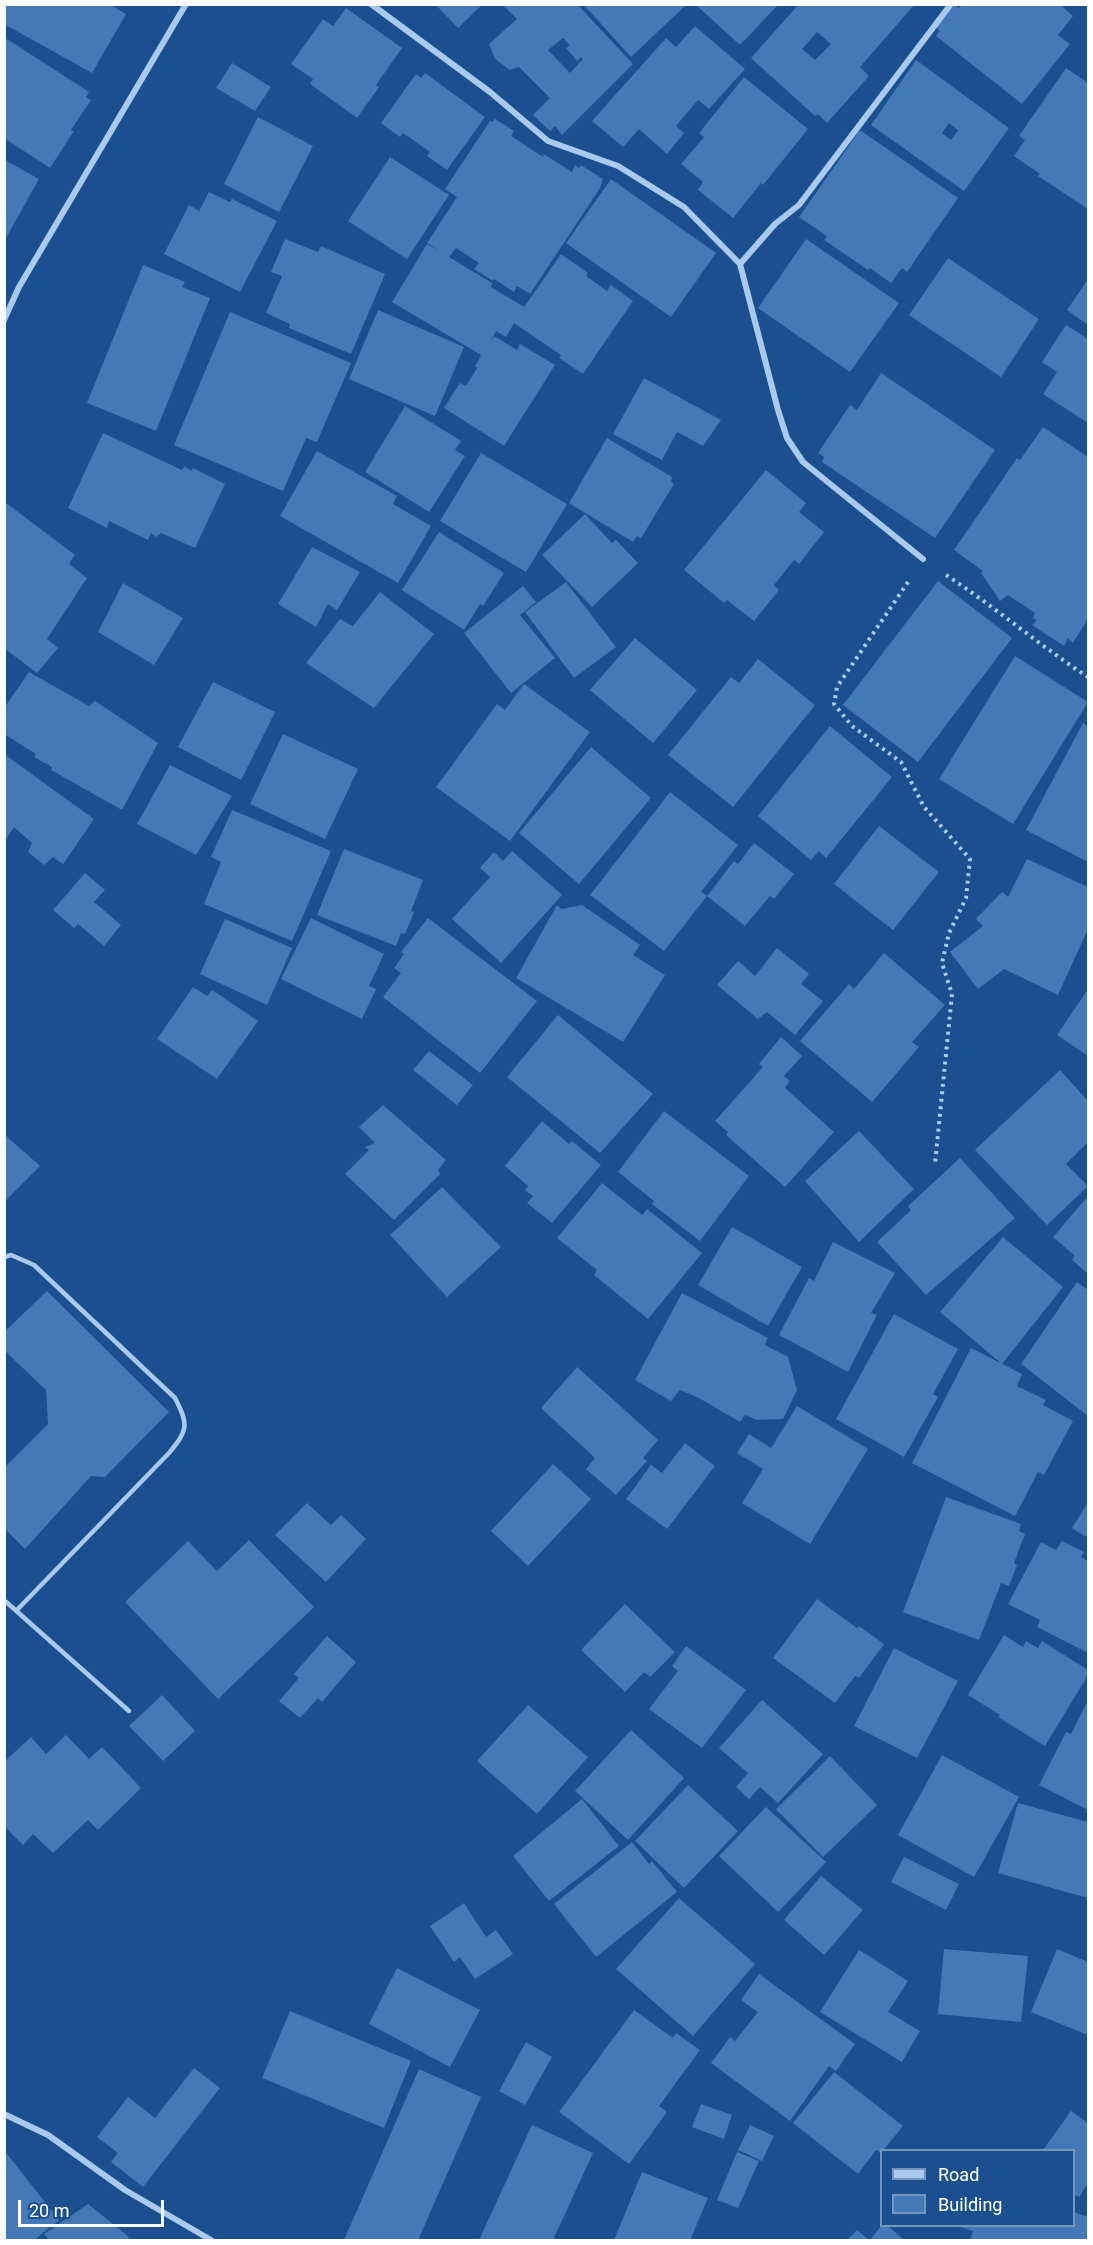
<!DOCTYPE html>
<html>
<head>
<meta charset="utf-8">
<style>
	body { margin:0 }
	#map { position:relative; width:1093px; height:2245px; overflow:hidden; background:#1b4f8f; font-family:Roboto,sans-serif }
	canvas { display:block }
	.frame { position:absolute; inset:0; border:6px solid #fff; pointer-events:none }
	.legend { position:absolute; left:880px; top:2149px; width:195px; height:78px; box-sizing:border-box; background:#1b4f8f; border:2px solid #7695bc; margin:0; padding:8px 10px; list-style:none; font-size:18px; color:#fff }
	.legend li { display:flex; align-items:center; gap:12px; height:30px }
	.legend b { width:30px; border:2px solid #7695bc }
	.scale { position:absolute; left:18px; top:2200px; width:146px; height:27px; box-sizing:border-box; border:3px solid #fff; border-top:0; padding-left:8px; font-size:18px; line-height:21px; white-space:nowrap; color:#fff; -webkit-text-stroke:4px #1b4f8f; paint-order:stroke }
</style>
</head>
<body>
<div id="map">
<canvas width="1093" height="2245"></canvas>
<div class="frame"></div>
<ul class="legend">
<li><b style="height:8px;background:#a9c9ee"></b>Road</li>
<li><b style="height:16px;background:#4478b7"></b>Building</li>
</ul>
<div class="scale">20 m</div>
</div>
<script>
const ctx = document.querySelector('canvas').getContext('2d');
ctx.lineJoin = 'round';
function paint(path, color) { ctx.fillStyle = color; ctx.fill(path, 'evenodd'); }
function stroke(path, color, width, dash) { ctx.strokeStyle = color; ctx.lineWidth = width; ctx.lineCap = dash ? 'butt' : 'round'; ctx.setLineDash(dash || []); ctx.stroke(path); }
paint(new Path2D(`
	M6,4h103l17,10 -34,59 -88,-49z
	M435,4h48l-25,24z
	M502,4h75l56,60 -71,71 -7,-9 -5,5 -17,-16 17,-17 -31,-31 -9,3 -15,-11 -6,-15 28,-25zM563,38l7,7 -4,3 11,13 4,-4 2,2 -13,14 -22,-23z
	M583,4h104l-56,53z
	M799,4h116l-55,63 9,9 -42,47 -9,-9 -3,2 -64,-58zM817,32l14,12 -16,16 -13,-11z
	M953,4l6,4 3,-4h97l14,12 -15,19 12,9 -48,60 -86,-68 4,-5 -5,-4z
	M696,5h82l-38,40z
	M346,8l56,40 -26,37 3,2 -22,31 -47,-34 3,-5 -22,-15 32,-45 10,7z
	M695,26l50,43 -36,40 -11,-9 -22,26 8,7 -17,21 -28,-25 -16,18 -31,-26 74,-83 10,9z
	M4,37l85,55 -3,5 5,3 -20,30 3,1 -24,37 -46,-30z
	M916,60l93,68 -45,63 -93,-66zM949,123l9,7 -7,10 -9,-7z
	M232,63l39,24 -16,24 -39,-23z
	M1066,68l22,15v126l-50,-33 2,-2 -26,-18 11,-16 -6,-4z
	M425,73l60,44 -38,53 -20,-14 3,-4 -27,-19 -3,4 -19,-14 35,-49 5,4z
	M744,77l64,52 -45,56 -2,-2 -28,35 -35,-28 5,-8 -22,-18 23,-27 -5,-4z
	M258,117l55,29 -34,66 -55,-28z
	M495,119l19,12 -3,5 32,21 1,-3 28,18 3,-7 4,3 2,-3 22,14 -3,9 -70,106 -13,-8 -3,6 -20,-13 -1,2 -19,-12 5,-6 -23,-15 -7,9 43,26 -1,4 33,20 -4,6 41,-59 27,19 -2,3 21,15 4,-6 22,16 -50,73 -24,-16 2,-3 -47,-32 -8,14 -10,-6 -6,11 4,-6 23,14 3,-6 35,21 -51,81 -60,-38 16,-25 6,3 11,-18 -2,-2 6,-11 -89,-53 35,-58 13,7 -13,-8 30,-46 -12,-8 45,-68 2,1z
	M860,130l98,68 -51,74 -5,-4 -11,15 -21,-15 -2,2 -44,-30 3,-4 -28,-19z
	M390,157l59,38 -42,64 -59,-38z
	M5,160l34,19 -33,59 -1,-1z
	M611,179l105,74 -45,64 -105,-74z
	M209,192l21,10 2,-3 45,22 -37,71 -76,-38 25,-49 10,6z
	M285,239l33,13 3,-6 64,28 -34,80 -62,-26 1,-4 -24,-11 16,-37 -11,-4z
	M806,239l93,64 -49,69 -92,-64z
	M948,258l91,61 -38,58 -92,-62z
	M143,265l42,17 -3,5 28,11 -54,133 -69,-28z
	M1088,279v46l-21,-15z
	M378,310l86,37 -29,69 -86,-37z
	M230,312l121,51 -34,79 -11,-4 -23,53 -109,-46z
	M1066,325l22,14v84l-45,-29 14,-22 -15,-10z
	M881,373l114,77 -60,88 -113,-76 2,-5 -6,-4 32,-48 7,5z
	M644,378l77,42 -18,26 -26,-14 -15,28 -49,-26z
	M405,406l56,35 -6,9 10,6 -36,56 -64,-40z
	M1043,427l45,30v162l-15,24 -5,-5 -4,8 -32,-21 5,-5 -4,-2 2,-5 -27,-18 -8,6 -19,-28 2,-2 -29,-21 63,-92 3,2z
	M103,433l79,37 3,-4 6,5 2,-3 32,16 -30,64 -34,-15 -5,4 -5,-4 -3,7 -39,-19 -2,7 -39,-20z
	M607,438l65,39 -1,4 3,3 -33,54 -4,-2 -4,6 -64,-39z
	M317,451l80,45 -4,8 38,22 -33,57 -118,-67z
	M481,453l86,51 -41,68 -86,-51z
	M766,470l40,33 -7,9 25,20 -25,32 -5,-4 -20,25 5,5 -25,31 -27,-21 -3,3 -40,-33z
	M6,503l69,52 -6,9 18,14 -40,61 11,9 -21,25 -33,-25z
	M585,514l27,29 4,-3 22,23 -46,44 -50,-52z
	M439,532l65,41 -21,33 -3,-2 -16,26 -62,-40z
	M312,547l48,25 -23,38 -9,-6 -12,23 -38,-23z
	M938,581l74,57 -94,124 -75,-57z
	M566,582l50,65 -42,31 -49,-66z
	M123,583l60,35 -29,47 -56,-33z
	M523,586l13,16 -16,13 35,43 -44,35 -47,-60z
	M380,592l54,42 -60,74 -68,-45 34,-44 13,7z
	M635,638l62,52 -44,53 -63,-53z
	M1015,656l73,46 -75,122 -74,-45z
	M758,659l57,46 -82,102 -65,-52 63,-78 8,6z
	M29,672l60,34 6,-5 63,42 -36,67 -71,-40 1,-3 -18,-10 2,-3 -32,-20v-26z
	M213,682l62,30 -34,68 -63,-33z
	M524,684l66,48 -80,109 -74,-54 61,-83 8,6z
	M1083,723l5,3v136l-62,-32z
	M830,726l62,51 -66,81 -7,-7 -8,9 -53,-44z
	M283,734l75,35 -33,70 -75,-35z
	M591,747l60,51 -72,86 -60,-51z
	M4,754l90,65 -31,45 -10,-7 -9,8 -16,-13 4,-9 -18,-16 -10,15z
	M170,765l62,31 -36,59 -59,-31z
	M670,792l68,53 -37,47 6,4 -43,55 -74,-56z
	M232,810l99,41 -39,90 -88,-37 17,-42 -10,-5z
	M879,826l60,46 -46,58 -59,-46z
	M754,843l40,31 -20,25 -4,-3 -25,30 -38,-30 27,-35 4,3z
	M344,849l79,31 -12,31 3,1 -9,22 -4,-1 -5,13 -79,-31z
	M512,851l50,44 -61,68 -49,-44 38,-42 -10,-9 14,-16 9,9z
	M1027,859l61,28v42l-30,66 -54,-26 -26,20 -28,-37 33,-26 -7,-7 26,-27 6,5z
	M85,873l20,17 -11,12 27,23 -17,21 -26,-22 -4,4 -21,-18z
	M557,905l5,4 20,-4 58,40 -7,10 32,20 -42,67 -107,-64z
	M311,918l73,36 -15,32 7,3 -14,30 -81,-40z
	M428,918l109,83 -57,72 -97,-76 18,-24 -7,-5 10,-14 -3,-2z
	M225,919l67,29 -25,57 -67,-31z
	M777,948l32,26 -8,10 22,17 -28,34 -28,-23 -9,7 -41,-34 21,-24 17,15z
	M884,953l61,52 -33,37 7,5 -47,55 -72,-61 49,-57 5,5z
	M193,987l14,9 5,-6 46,31 -41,58 -60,-40z
	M1088,989v67l-31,-21z
	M558,1015l95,79 -53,59 -93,-76z
	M781,1037l21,19 -18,20 6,5 -5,7 49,44 -49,55 -59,-52 2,-3 -13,-11 48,-54 -4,-3z
	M429,1051l44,34 -16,20 -44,-35z
	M1060,1070l28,31v41l-22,22 22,22 -41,39 -72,-75z
	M383,1105l63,55 -8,10 2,4 -46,46 -49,-46 24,-24 -4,-3 10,-4 -16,-16z
	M664,1111l85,65 -49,65 -48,-37 2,-3 -36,-29z
	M542,1121l27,23 3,-3 29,24 -49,58 -25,-20 6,-7 -8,-6 3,-4 -23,-20z
	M859,1131l55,58 -55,53 -54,-61z
	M4,1134l36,32 -36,36z
	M960,1158l55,60 -89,77 -49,-53 34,-32 -3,-4z
	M602,1183l40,32 5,-6 55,44 -54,66 -54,-44 3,-5 -40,-32z
	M442,1187l59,60 -54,50 -57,-62z
	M1088,1196v78l-16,-14 3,-4 -22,-19z
	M732,1227l70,40 -34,59 -70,-41z
	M1003,1237l60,50 -61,77 -62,-52z
	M833,1242l62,31 -24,40 6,2 -29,57 -69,-37 30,-57 5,3z
	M1077,1282l11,8v126l-67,-52z
	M47,1291l122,121 -64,65 -14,-1 -66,73 -21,-21v-60l44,-44 -2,-34 -42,-40v-18z
	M682,1293l86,45 -3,7 23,12 9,33 -14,29 -26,1 -12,-5 -5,7 -41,-24 -19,-8 -9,11 -36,-21z
	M894,1314l64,35 -25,45 5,3 -34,60 -68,-38z
	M971,1348l51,26 -5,12 29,14 -3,5 30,16 -29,54 -6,-3 -23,44 -103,-53z
	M577,1367l81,73 -15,18 4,3 -31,34 -30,-26 9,-11 -54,-50z
	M797,1406l71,43 -58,95 -68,-41 21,-34 -26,-16 12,-19 22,14z
	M685,1443l30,23 -48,63 -41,-30 25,-34 11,8z
	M553,1464l38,35 -63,67 -37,-35z
	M946,1497l75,27 -2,7 6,3 -11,29 3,2 -8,21 -8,-3 -22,57 -76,-28z
	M1088,1502v36l-16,-10z
	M307,1503l24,22 10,-10 25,24 -40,43 -51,-47z
	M249,1540l65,67 -96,92 -93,-97 63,-61 29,30z
	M1062,1541l22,11 -3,5 7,4v92l-51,-26 3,-7 -32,-16 33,-62 15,8z
	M817,1599l40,29 2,-2 25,18 -25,34 -4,-2 -20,27 -62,-45z
	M625,1604l50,48 -25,25 -6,-5 -19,20 -44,-42z
	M1004,1635l19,12 3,-6 12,7 4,-7 46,29v5l-43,71 -47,-29 2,-2 -32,-20z
	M327,1636l29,26 -34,40 -4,-4 -18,20 -21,-17 20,-23 -5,-4z
	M686,1646l60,44 -44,58 -53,-39 29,-38 -6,-5z
	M894,1648l64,33 -41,77 -63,-32z
	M162,1695l33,36 -32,30 -34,-35z
	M762,1700l61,54 -45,49 -18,-16 -11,12 -13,-12 12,-14 -29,-25z
	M1088,1700v110l-49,-25 27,-53 5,2z
	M528,1705l60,52 -51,57 -60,-53z
	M631,1730l53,48 -56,62 -53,-49z
	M66,1735l23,24 13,-12 39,41 -43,42 -10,-10 -35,33 -20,-19 -10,11 -19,-19v-31l2,-2 -2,-2v-29l27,-25 15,17z
	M942,1755l77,42 -45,80 -76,-42z
	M830,1756l47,49 -54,52 -47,-48z
	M688,1785l50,46 -54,57 -49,-47z
	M582,1799l37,47 -70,55 -36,-45z
	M1018,1803l70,19v76l-90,-25z
	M766,1807l60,55 -48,50 -59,-56z
	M632,1842l17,22 3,-3 25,31 -81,65 -42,-53z
	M904,1857l55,27 -13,26 -55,-28z
	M821,1876l42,34 -39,45 -40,-35z
	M679,1898l76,66 -62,72 -77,-67z
	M464,1903l22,34 10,-7 17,24 -38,25 -15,-22 -6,5 -24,-36z
	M944,1949l84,7 -7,66 -83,-8z
	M1057,1949l31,13v73l-57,-23z
	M859,1950l49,31 -20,31 32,19 -18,31 -82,-50z
	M397,1968l83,42 -30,57 -81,-43z
	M759,1974l96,70 -19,27 -7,-5 -39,55 -79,-58 19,-26 5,4 23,-29 -17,-12z
	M634,2010l39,28 3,-5 24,17 -41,56 8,6 -38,52 -70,-52z
	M290,2011l121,50 -27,67 -122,-50z
	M526,2042l26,15 -27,48 -26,-14z
	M194,2068l26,20 -77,99 -32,-25 7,-9 -21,-16 31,-40 27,21z
	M419,2069l62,28 -63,143h-74z
	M834,2072l69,54 -22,27 -5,-3 -18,24 -65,-51z
	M701,2104l31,11 -8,24 -32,-12z
	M1071,2111l17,12v60l-9,14 -5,-3v-44h-31z
	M532,2125l61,28 -40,87h-74z
	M750,2125l24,11 -12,25 -24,-11z
	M4,2150l55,70 -25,20h-30z
	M737,2152l22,9 -21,47 -21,-8z
	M642,2172l66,26 -18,42h-76z
	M88,2204l41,33 -2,3h-81l2,-1 -4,-5z
	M1074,2212l14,5v23h-118l3,-9 -15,-5h116z
	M881,2226h7l16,14h-34z
	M857,2230l12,10h-22z`), '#4478b7');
stroke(new Path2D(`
	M946,575c49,32 93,70 142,102
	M908,582l-71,105 -3,17 18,22 49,36 23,45 46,52 -4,39 -17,35 -7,30 10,31 -17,170`), '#a9c9ee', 4, [3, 4.5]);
stroke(new Path2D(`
	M4,1257l7,-2 23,10 141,133c14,27 13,32 -6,55l-153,158
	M4,1600l125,111`), '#a9c9ee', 4.5);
stroke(new Path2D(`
	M371,4l119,88 58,49 70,25 66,41 56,57 38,146 9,28 16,24 120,97
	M740,264l35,-40 24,-19 152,-201
	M4,320l15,-33 167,-283
	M4,2114l44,21 77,55 86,50`), '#a9c9ee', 6);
</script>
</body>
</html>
